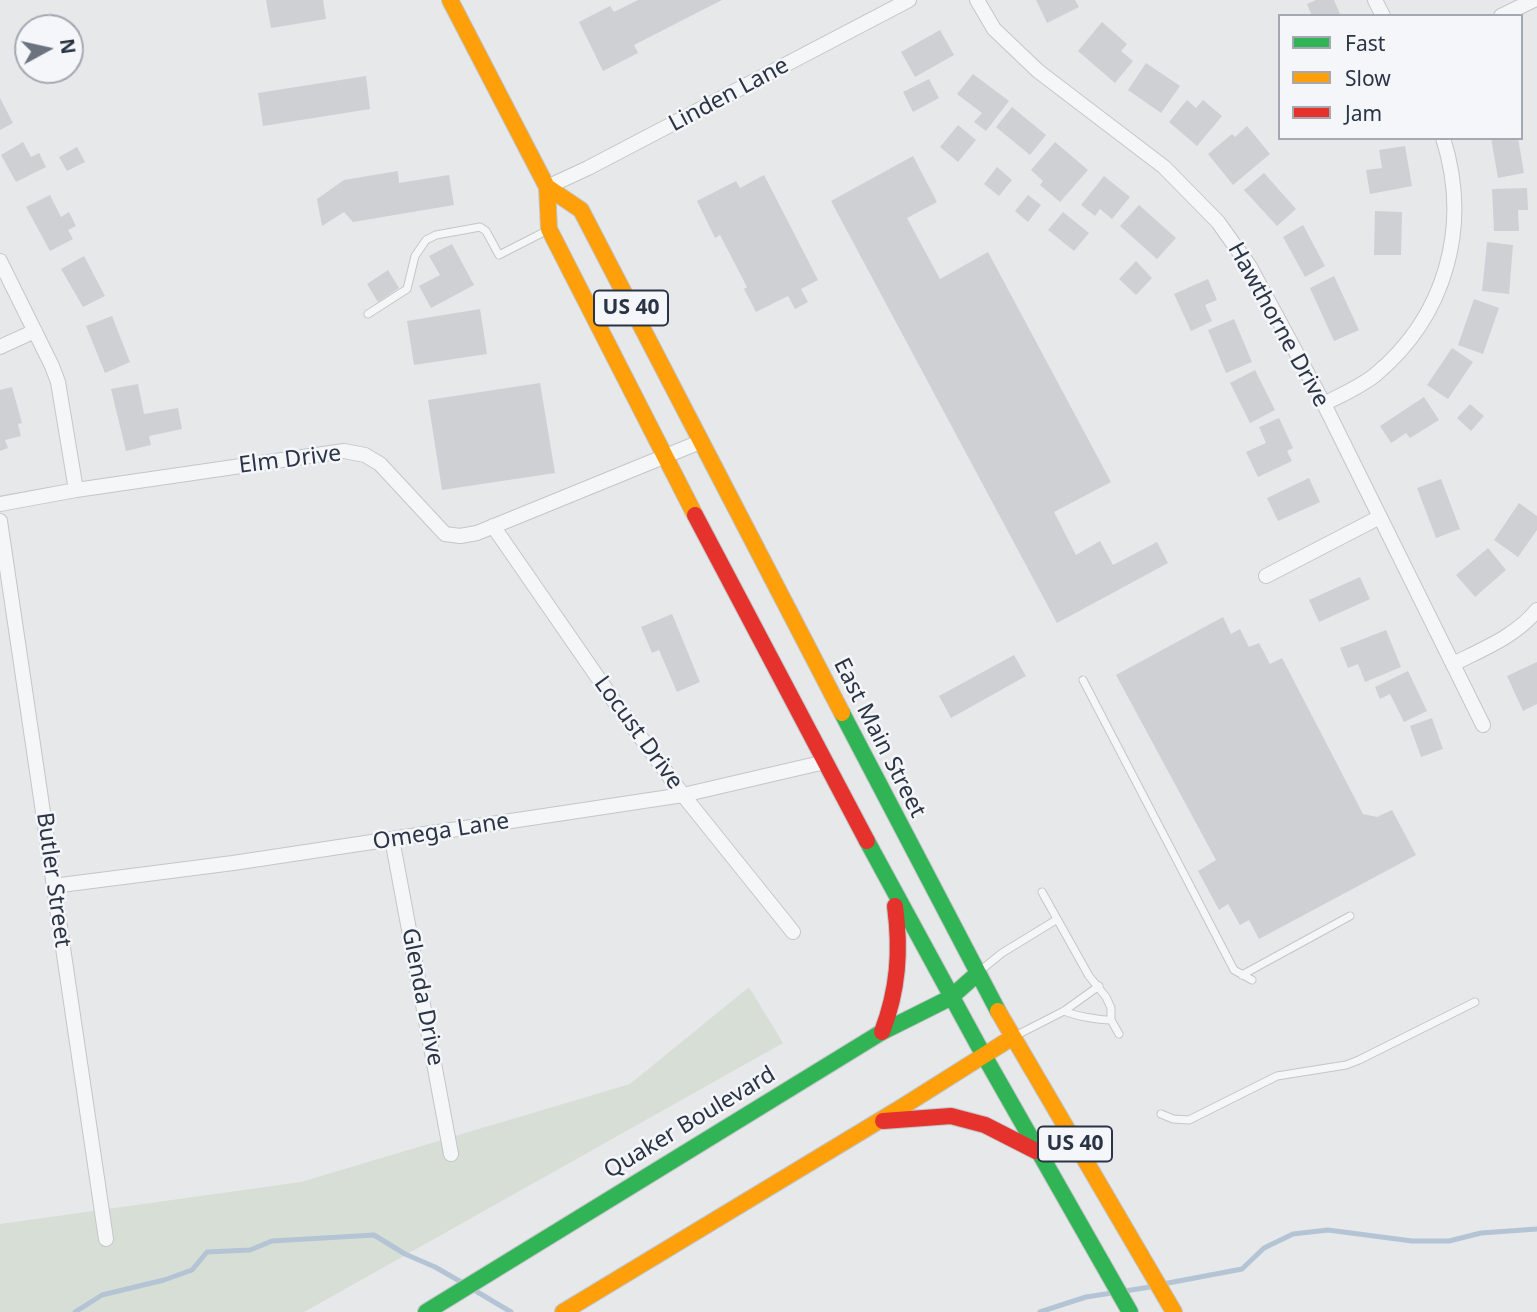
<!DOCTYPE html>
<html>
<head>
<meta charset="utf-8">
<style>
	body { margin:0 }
	#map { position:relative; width:1537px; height:1312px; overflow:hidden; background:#e6e8ea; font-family:"Noto Sans",sans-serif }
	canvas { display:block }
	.legend { position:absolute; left:1278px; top:14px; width:245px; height:126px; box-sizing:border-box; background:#f4f6f9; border:2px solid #a4a8b1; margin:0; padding:9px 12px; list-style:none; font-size:21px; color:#2b3445 }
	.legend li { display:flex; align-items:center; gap:14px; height:35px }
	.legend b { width:35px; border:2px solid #a4a8b1 }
	.north { position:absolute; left:14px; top:14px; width:70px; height:70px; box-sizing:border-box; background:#f4f6f9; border:2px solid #a4a8b1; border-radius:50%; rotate:82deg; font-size:19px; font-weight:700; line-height:28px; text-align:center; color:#2b3445 }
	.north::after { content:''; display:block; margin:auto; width:24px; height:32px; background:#6c737f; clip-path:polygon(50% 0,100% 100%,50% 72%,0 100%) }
</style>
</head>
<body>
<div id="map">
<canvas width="1537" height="1312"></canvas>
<ul class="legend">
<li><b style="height:9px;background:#30b455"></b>Fast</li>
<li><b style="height:9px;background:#ff9f0a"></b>Slow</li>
<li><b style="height:9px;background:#e5322d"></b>Jam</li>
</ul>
<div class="north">N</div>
</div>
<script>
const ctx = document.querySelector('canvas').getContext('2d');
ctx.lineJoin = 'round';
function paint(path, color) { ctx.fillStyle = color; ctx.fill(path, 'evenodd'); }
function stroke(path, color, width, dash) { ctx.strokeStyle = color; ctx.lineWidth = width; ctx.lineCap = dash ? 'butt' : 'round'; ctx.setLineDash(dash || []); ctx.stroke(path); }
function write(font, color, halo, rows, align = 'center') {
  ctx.font = font + ' "Noto Sans",sans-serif'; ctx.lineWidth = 5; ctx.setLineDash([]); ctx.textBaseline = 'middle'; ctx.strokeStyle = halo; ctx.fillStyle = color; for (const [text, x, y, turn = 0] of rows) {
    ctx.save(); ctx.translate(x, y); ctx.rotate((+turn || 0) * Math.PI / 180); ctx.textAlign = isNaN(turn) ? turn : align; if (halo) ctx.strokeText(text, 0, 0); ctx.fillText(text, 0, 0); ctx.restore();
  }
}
paint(new Path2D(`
	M749,987l34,56 -479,269h-304v-88l301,-42 329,-98z`), '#d6ded6');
stroke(new Path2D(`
	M1163,1284l79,-15 22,-21 29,-14 35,-4 84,11h37l32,-8 56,-4
	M474,1290l37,22
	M1125,1291l25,-4
	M75,1312l27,-17 62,-15 28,-10 15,-18 43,-2 22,-9 102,-6 31,19 30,13 28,16
	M1040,1312l46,-15 26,-4`), '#b4c4d5', 5);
paint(new Path2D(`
	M266,0h57l3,19 -55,9z
	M638,0h84l-88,45 4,8 -35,18 -24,-49 31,-16 4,6z
	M1036,0h39l4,7 -32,16z
	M1316,0h18l7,16h-29l-5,-12z
	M1102,22l25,22 -6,7 12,10 -18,22 -37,-32z
	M940,30l14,25 -39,22 -14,-25z
	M1146,63l34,23 -19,27 -33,-23z
	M973,74l36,27 -23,30 -12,-9 8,-9 -25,-19z
	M366,76l4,33 -107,17 -5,-33z
	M929,79l10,19 -26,14 -10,-20z
	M0,98l13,25 -13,7z
	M1187,100l9,8 7,-8 19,16 -25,30 -28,-24z
	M1012,107l34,28 -16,20 -34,-28z
	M958,125l18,15 -18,22 -18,-15z
	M1247,126l23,28 -37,31 -25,-31 24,-20 3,3z
	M1491,138h27l6,35 -26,5z
	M23,142l8,15 8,-4 7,14 -30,15 -15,-27z
	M1055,142l33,28 -28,32 -20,-17 3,-4 -12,-11z
	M1405,146l7,40 -42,8 -4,-24 16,-2 -3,-18z
	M77,147l8,15 -18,9 -8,-14z
	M913,156l24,46 -30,16 33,61 48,-27 123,230 -57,30 22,43 24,-14 13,24 44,-23 11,21 -111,60 -226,-422z
	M997,167l15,13 -13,16 -15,-12z
	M398,171l1,12 50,-8 5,30 -101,17 -9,-10 -22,14 -5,-27 27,-19z
	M1264,173l32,36 -19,17 -33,-36z
	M764,175l54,105 -17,9 7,13 -13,7 -7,-13 -32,16 -12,-23 3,-2 -27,-52 -5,3 -18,-37 39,-20 4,7z
	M1104,176l26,21 -18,22 -12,-10 -5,7 -14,-11z
	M1527,188l1,22h-10l1,21h-25l-2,-42z
	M50,195l11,22 8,-5 7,14 -8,4 5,9 -23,12 -24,-44z
	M1028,195l13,10 -13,17 -13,-11z
	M1139,205l37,33 -19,21 -37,-33z
	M1375,211l27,1 -1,43h-27z
	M1063,212l26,21 -15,18 -26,-21z
	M1303,225l22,41 -20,11 -22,-40z
	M1487,242l26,3 -4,49 -27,-3z
	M452,244l22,41 -43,23 -12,-22 21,-11 -11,-19z
	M84,256l21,40 -22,11 -22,-38z
	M1136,261l16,17 -16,17 -17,-16z
	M388,270l11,18 -21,14 -11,-18z
	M1334,276l25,54 -25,11 -24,-53z
	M1208,279l9,21 -12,5 7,16 -21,10 -17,-37z
	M1474,299l25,9 -16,46 -25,-9z
	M480,309l7,45 -73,11 -7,-44z
	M112,316l18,46 -25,11 -19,-47z
	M1234,319l18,43 -26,11 -18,-43z
	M1452,348l21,14 -25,37 -21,-14z
	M1255,370l20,40 -25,13 -20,-40z
	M540,383l15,90 -113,17 -14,-90z
	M138,384l6,30 34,-6 4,21 -33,7 2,9 -25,6 -15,-62z
	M12,387l10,36 -4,1 3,12 -16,4 3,8 -8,3v-61z
	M1424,397l15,23 -29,18 -4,-5 -15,10 -11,-17z
	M1470,404l14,12 -13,15 -14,-13z
	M1279,418l14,30 -6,3 5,10 -34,16 -12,-25 20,-9 -7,-16z
	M1309,478l11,24 -42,19 -11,-23z
	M1441,479l19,50 -24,9 -19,-50z
	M1519,503l18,13v14l-19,27 -24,-17z
	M1488,548l18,22 -31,27 -19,-22z
	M1360,577l10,22 -51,23 -10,-22z
	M672,614l28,68 -23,10 -18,-42 -7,3 -11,-26z
	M1223,617l8,17 9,-5 9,18 10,-4 11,21 12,-6 81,156 14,3 15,-7 24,45 -157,84 -10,-19 -9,5 -12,-21 -9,6 -21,-39 18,-11 -100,-185z
	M1386,630l15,37 -36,15 -7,-18 -10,4 -8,-20z
	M1014,655l12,21 -75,42 -12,-22z
	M1537,662v42l-14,7 -16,-35z
	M1408,671l19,40 -23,11 -14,-28 -10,5 -5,-12z
	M1432,718l11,31 -22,8 -11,-31z`), '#ced0d3');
const lane = new Path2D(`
	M368,314l39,-25 8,-33 11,-16 10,-5 44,-8 6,4 13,24 47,-24
	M1083,680l151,290 18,10
	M1042,892l47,84 17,21 5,11v12l8,14
	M981,970l21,-17 54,-33
	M1242,975l108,-59
	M1064,1011c11,5 35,9 47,9
	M1017,1035l47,-24 35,-25
	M1161,1114l12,5 16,1 88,-44 69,-11 13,-5 116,-58`);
const street = new Path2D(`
	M977,0l17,29 44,42 126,96 54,55 32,45 74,137 159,321
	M1375,0l8,16
	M1501,16l33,-16
	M547,187l41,-19 321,-168
	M0,261l52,105 6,16 18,108
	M0,347l35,-16
	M1324,404c17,-9 36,-17 51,-29 71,-59 96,-149 68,-237
	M0,504l76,-14 268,-39 21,4 15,9 65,70 15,2 17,-3 223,-91
	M0,521l106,718
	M493,526l121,175 69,94 110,137
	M1266,576l112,-58
	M1453,664c30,-15 63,-28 84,-54
	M392,839l59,315
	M53,886l180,-23 450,-68 142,-33`);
const fast = new Path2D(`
	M842,713l156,298
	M867,841l111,204 152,267
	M426,1312l456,-280 68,-34 27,-24`);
const slow = new Path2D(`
	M450,0l97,187 2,42 146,286
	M547,187l34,23 261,503
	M998,1011l176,301
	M563,1312l339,-205 111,-70`);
const jam = new Path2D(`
	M695,515l172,326
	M882,1032c16,-42 19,-81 13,-126
	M883,1121l68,-5 34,9 51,26`);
stroke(lane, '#c4c6c8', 9);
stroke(street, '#c4c6c8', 16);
stroke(fast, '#c2c5c8', 18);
stroke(slow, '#c2c5c8', 18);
stroke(jam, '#c2c5c8', 18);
stroke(lane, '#f5f6f7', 7);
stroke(street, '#f5f6f7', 14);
stroke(fast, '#30b455', 16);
stroke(slow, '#ff9f0a', 16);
stroke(jam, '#e5322d', 16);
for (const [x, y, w] of [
	[631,308,74],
	[1075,1144,74]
]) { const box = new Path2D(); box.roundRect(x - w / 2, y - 17.5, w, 35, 5); ctx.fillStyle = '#f4f6f9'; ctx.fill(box); stroke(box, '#2b3445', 2); }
write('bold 21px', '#2b3445', null, [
	["US 40",631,308],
	["US 40",1075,1144]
]);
write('23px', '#2b3445', '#f4f6f9', [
	["Linden Lane",729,95,-28],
	["Hawthorne Drive",1278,325,61],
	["Elm Drive",290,460,-7],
	["Locust Drive",638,733,54],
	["East Main Street",879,738,63],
	["Omega Lane",441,832,-9],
	["Butler Street",53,880,82],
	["Glenda Drive",422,997,79],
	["Quaker Boulevard",690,1123,-31]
]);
</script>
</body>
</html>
